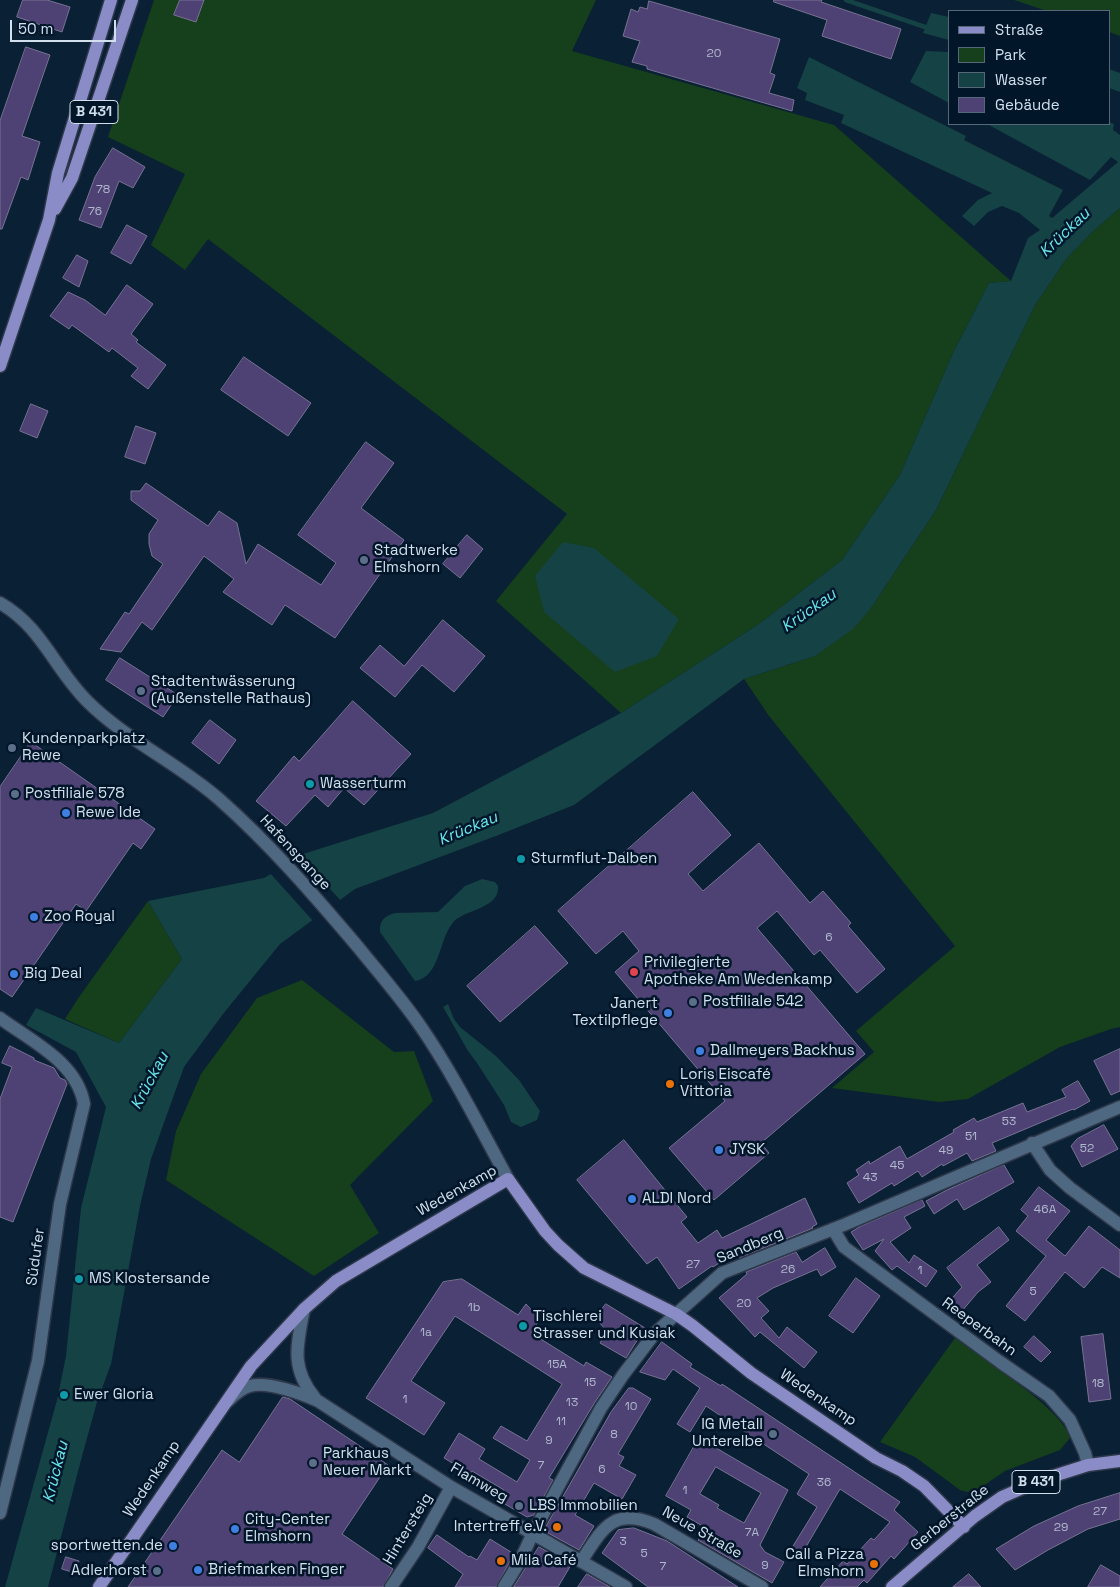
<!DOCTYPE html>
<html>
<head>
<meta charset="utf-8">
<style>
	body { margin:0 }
	#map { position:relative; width:1120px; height:1587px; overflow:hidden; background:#092035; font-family:"Space Grotesk",sans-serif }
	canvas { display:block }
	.legend { position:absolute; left:948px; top:10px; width:162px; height:115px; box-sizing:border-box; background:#02162a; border:1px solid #556778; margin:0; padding:6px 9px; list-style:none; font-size:15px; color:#d2e0ee }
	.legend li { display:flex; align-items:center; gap:10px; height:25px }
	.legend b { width:25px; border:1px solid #556778 }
	.scale { position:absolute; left:10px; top:20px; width:106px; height:22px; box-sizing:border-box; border:2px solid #d2e0ee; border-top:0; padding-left:6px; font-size:15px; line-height:18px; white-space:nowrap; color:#d2e0ee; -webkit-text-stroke:4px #02162a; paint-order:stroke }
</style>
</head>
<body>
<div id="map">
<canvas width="1120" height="1587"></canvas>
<ul class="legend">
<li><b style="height:6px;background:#898cc7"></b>Straße</li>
<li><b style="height:14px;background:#163f1b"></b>Park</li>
<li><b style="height:14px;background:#154244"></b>Wasser</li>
<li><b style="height:14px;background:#4d4273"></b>Gebäude</li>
</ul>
<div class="scale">50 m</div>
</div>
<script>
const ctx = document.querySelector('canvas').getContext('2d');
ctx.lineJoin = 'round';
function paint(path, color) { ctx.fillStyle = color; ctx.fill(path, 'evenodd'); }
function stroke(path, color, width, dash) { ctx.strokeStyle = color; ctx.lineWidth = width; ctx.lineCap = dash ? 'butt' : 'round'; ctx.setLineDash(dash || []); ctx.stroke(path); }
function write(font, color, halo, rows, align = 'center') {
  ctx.font = font + ' "Space Grotesk",sans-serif'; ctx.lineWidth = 5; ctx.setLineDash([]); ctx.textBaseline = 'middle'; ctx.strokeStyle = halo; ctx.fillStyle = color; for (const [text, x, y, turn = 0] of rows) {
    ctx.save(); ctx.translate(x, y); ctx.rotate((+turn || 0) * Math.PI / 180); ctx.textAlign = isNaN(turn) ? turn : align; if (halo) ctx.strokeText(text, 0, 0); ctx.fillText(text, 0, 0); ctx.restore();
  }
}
paint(new Path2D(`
	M154,0h442l-24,51 262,74 177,156 -22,2 -36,70 -53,122 -58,85 -83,64 -138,89 -125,-112 71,-87 -359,-275 -23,31 -34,-25 34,-71 -77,-37z
	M1014,0h106v36l-11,-4v-21h-62z
	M1120,208v819l-9,2 -51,18 -92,52 -29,3 -107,-14 42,-36 -18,-21 99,-85 -186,-230 -25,-37 71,-23 56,-48 65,-98 99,-205 32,-47 26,-27z
	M148,901l34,58 -63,84 -54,-24 14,-22z
	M302,980l92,72 20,-1 19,50 -83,84 29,48 -65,43 -148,-96 10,-49 25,-57 56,-76z
	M955,1338c24,18 110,73 115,100l-10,12 -55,21 -28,19 -10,2 -7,-2 -45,-33 -35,-15z`), '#163f1b');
paint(new Path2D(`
	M931,13l18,4v23l-26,-7z
	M926,51l23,1v51l-39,-21z
	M809,57l157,79 -2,4 99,50 -14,26 3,2 66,-56 -7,-5 -21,23 -103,-56h122v-2l5,2 -1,6 7,5v73l-27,23 -26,27 -32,47 -99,205 -65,98 -18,21 -38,27 -71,23 -170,126 -78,31 -141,53 -75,55 -57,70 -39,53 -33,92 -11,47 -29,158 -14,38 -16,58 -33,127h-43l52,-187 9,-44 15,-148 25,-101 -30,-55 -50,-27 10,-17 83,35 63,-84 -34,-58 116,-23 39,-24 130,-41 188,-100 138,-89 83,-64 58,-85 53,-122 36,-70 22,-2 17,-43 12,-8 -21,-17 -17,-7 -14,6 -14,14 -12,-10 16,-16 14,-7 -151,-70 3,-8 -39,-15 2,-7 -10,-5z
	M1109,69l11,4v19l-11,-4z
	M563,542l31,6 85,71 -22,37 -42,16 -71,-60 -9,-36z
	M482,879l13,3 3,4c2,24 -36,23 -46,38 -13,16 -12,53 -37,57l-35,-49c-1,-11 4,-16 15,-19l43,-1 27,-26z
	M448,1004l6,15 6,8 36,29 23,24 21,31 -3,9 -16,7 -10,-5 -7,-17 -27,-42 -9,-12 -25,-44z`), '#154244');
paint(new Path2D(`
	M298,854l44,48 -28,20 -45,-50z`), '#092035');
stroke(new Path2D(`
	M846,0l79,27`), '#154244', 4.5);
const building = new Path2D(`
	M23,0h24l23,7 -8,25 -45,-15z
	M180,0h24l-8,22 -22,-7z
	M774,0h48l-1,2 80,27 -10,30 -69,-23 5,-16 -53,-18z
	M649,1l131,38 -10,34 5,2 -6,18 25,7 -2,11 -145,-42v-3l-15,-4 8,-21 -17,-5 8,-27 7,3 2,-5 7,2z
	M26,47l24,8 -28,81 18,6 -12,38 -7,-3 -19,52h-2v-108z
	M113,148l32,19 -12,21 -14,-7 -18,47 -22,-8 16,-43z
	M127,225l20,11 -16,28 -20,-11z
	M77,255l11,6 -9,26 -16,-9z
	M127,285l26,19 -22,30 7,6 -2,2 30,23 -18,24 -17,-13 7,-8 -26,-20 -3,4 -37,-27 -3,4 -19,-13 18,-24 17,8 20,15z
	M244,357l67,46 -23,33 -67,-46z
	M31,404l17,7 -11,27 -17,-7z
	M136,426l20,7 -11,31 -20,-7z
	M366,442l28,21 -33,45 43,32 -69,98 -50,-33 -13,20 -49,-33 11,-13 -30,-23 -52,74 -10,-8 -21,30 -21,-3 25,-37 4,2 34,-50 -11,-8 -3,-12v-10l9,-14 -27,-20v-9h9l6,-8 62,43 11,-15 18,12 9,41 12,-20 63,41 15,-22 -38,-28z
	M467,535l16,14 -23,29 -17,-14z
	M443,620l42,36 -31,36 -32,-27 -27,32 -35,-29 20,-23 24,21z
	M120,658l58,37 -15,22 -57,-37z
	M353,701l58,53 -47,51 -20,-17 -16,19 -13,-12 -29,31 -30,-25 38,-45 5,5z
	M210,720l26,20 -17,24 -27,-21z
	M31,742l124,87 -14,20 -8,-6 -47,68 -10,-7 -64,93 -12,-8v-202z
	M693,792l38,43 -43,39 15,17 56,-48 51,60 13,-12 28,32 -3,3 37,43 -28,24 -37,-43 -6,5 -37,-44 -20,17 108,126 -104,89 8,10 -55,47 -45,-52 56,-47 -110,-129 24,-21 -16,-20 -27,23 -38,-43z
	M535,926l33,37 -68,59 -33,-36z
	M10,1046l24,12v2l20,8 6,10 5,2 2,4 -54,138 -13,-5v-118l12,-32 -10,-4z
	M1120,1049v42l-9,4 -17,-34z
	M1078,1081l12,20 -16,9 -1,-1 -81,34 4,8 -24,10 -5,-8 -24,13 -1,-2 -20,13 -4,-6 -24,15 -2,-3 -33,20 -12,-20 12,-8 -3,-5 13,-9 1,3 30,-18 7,13 47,-27 -1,-2 21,-12 3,4 46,-19 4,9 39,-15 -4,-7z
	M1104,1125l14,24 -36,18 -11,-21 6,-7z
	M624,1140l63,77 -6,5 17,21 19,-13 5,8 83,-40 12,26 -5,3 1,1 -74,30 -3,-6 -23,15 -1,-1 -33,23 -22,-32 -10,7 -70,-84z
	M1004,1165l10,17 -50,28 -7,-11 -23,15 -8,-13 21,-11z
	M1039,1187l31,24 -24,29 19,16 24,-30 31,24v28l-18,-11 -18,21 -19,-16 -40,49 -19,-15 40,-50 -30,-25 12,-15 -7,-6z
	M922,1200l3,6 -21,11 7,11 -21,14 19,21 5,-8 23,16 -11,16 -29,-21 -5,4 -17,-19 9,-12 -21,11 -12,-18 10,-6z
	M999,1227l10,13 -32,25 14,17 -13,10 -21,25 -12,-11 17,-19 -15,-19z
	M825,1248l11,19 -15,9 -4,-7 -44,19 -16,10 12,13 -8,7 18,20 8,-11 30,25 -13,16 -44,-36 -5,5 -36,-39 28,-24 -1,-2 50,-20 6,10z
	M856,1278l24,18 -27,37 -24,-17z
	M462,1279l56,36 8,-11 14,15 -9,14 53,33 2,-4 26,15 -17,25 -46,76 4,2 -19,35 -7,2 -29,-17 6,-10 -32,-19 -6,9 -6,-5 -1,-8 -15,-9 15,-25 26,16 -6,10 38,23 13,-22 -37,-22 8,-12 26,15 35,-57 -107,-68 -44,65 34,22 -21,32 -58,-37 77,-116z
	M606,1304l39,24 -19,30 -26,-15 7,-12 -12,-13z
	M1103,1334l8,65 -22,3 -8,-65z
	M1034,1336l17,16 -10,10 -17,-15z
	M662,1342l30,22 -2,3 31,19 1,-2 178,118 -6,8 24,22 -24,27 -3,-3 -24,27 -3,-3 -7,7h-37l23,-26 4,3 24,-26 3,2 16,-18 -50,-33 -40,68 -10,-6 27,-44 -20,-13 12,-20 -103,-68 -16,26 -13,-8 23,-36 -27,-19 -8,11 -25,-8z
	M629,1388h4l18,11 -33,55 6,3 -5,9 17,9 -14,24 -28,-16 -19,32 19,11 -15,24 -31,-17 1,-2 -4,-3 66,-116z
	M283,1397l7,2 98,66 -46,69 51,35 -10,18h-255l94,-137 17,12z
	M699,1438l89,52 -28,55 5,7 19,10 -12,21 -74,-43 8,-12 -19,-11 4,-7 -25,-14zM716,1467l45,26 -17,30 -27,-15 2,-3 -19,-11z
	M1120,1493v26l-32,10 -40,21 -33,20 -19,-21 38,-23 44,-20z
	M634,1528l33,13 71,46h-90l-46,-34 16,-23z
	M437,1535l32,22 1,-1 7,4 13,-21 24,15 -18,33h-41l8,-13 -35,-26z
	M539,1547l32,18 -13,22h-44z
	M66,1557l13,4 -4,12 -13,-4z
	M1101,1565l19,11v11h-32z
	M587,1574l23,13h-32z
	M969,1574l12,13h-28z`);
paint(building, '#4d4273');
stroke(building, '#787293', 1);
const minor = new Path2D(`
	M0,603c42,24 54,65 87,98 39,39 91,62 132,98 51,45 95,96 139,148 21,26 44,52 63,80 33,48 59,101 87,152
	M0,1018c31,23 77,44 84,86l-24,100 -22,157 -38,152
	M1032,1143l18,27 20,18 50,37
	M833,1229l11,18 156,115 49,34 21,24 15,33 3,12
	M304,1309c-7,36 -14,59 11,89
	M228,1401c6,-6 14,-13 22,-15 18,-5 52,8 68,15l133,86 175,100
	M582,1560c20,-30 30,-53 72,-36l108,63
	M391,1587l27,-40 33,-60
	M504,1587l16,-26 13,-28 68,-125 22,-33 32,-42 67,-60 124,-49 274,-117`);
const major = new Path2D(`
	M55,209l17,-31 60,-178
	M0,366l49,-146 9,-47 53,-173
	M99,1587l152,-221 53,-57 32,-28 172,-102 37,52 13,14 26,23 92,46 17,12 58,47 125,85 26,13 22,15 40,41
	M892,1587l83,-71 27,-19 39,-17 47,-15 32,-4`);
stroke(minor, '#2e384a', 15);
stroke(major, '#2e384a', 15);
stroke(minor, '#4f6881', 12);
stroke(major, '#898cc7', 12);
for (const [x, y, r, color] of [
	[364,560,5,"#5c6f8a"],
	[141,691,5,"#5c6f8a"],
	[12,748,5,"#5c6f8a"],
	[310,784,5,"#0f9aa8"],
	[15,794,5,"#5c6f8a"],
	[66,813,5,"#3f7fe0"],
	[521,859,5,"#0f9aa8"],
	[34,917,5,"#3f7fe0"],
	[634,972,5,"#e0444e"],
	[14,974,5,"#3f7fe0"],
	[693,1002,5,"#5c6f8a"],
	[668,1013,5,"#3f7fe0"],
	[700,1051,5,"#3f7fe0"],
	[670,1084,5,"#e8710a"],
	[719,1150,5,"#3f7fe0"],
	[632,1199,5,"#3f7fe0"],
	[79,1279,5,"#0f9aa8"],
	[523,1326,5,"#0f9aa8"],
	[64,1395,5,"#0f9aa8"],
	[773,1434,5,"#5c6f8a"],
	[313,1463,5,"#5c6f8a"],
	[519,1506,5,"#5c6f8a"],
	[557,1527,5,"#e8710a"],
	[235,1529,5,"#3f7fe0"],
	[173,1546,5,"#3f7fe0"],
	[501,1561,5,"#e8710a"],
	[874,1564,5,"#e8710a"],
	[198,1570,5,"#3f7fe0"],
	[157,1571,5,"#5c6f8a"]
]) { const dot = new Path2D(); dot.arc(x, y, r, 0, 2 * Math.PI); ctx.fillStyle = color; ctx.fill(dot); stroke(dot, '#02162a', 2); }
write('12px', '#b1b8cf', null, [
	["20",714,54],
	["78",103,190],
	["76",95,212],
	["6",829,938],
	["53",1009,1122],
	["51",971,1137],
	["52",1087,1149],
	["49",946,1151],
	["45",897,1166],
	["43",870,1178],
	["46A",1045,1210],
	["27",693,1265],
	["26",788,1270],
	["1",920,1271],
	["5",1033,1292],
	["20",744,1304],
	["1b",474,1308],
	["1a",426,1333],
	["15A",557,1365],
	["15",590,1383],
	["18",1098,1384],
	["1",405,1400],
	["13",572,1403],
	["10",631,1407],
	["11",561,1422],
	["8",614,1435],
	["9",549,1441],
	["7",541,1466],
	["6",602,1470],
	["36",824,1483],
	["1",685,1491],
	["27",1100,1512],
	["29",1061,1528],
	["7A",752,1533],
	["3",623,1542],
	["5",644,1554],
	["9",765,1566],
	["7",663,1567]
]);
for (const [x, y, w] of [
	[94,112,48],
	[1036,1482,48]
]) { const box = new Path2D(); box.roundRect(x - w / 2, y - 11.5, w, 23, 4); ctx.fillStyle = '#02162a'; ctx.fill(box); stroke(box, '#d2e0ee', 1); }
write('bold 14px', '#d2e0ee', null, [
	["B 431",94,112],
	["B 431",1036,1482]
]);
write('15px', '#d2e0ee', '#02162a', [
	["Stadtwerke",374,551],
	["Elmshorn",374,568],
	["Stadtentwässerung",151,682],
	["(Außenstelle Rathaus)",151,699],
	["Kundenparkplatz",22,739],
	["Rewe",22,756],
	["Wasserturm",320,784],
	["Postfiliale 578",25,794],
	["Rewe Ide",76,813],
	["Sturmflut-Dalben",531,859],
	["Zoo Royal",44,917],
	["Privilegierte",644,963],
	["Apotheke Am Wedenkamp",644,980],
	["Big Deal",24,974],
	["Postfiliale 542",703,1002],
	["Janert",658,1004,"right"],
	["Textilpflege",658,1021,"right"],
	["Dallmeyers Backhus",710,1051],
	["Loris Eiscafé",680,1075],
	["Vittoria",680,1092],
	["JYSK",729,1150],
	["ALDI Nord",642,1199],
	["MS Klostersande",89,1279],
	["Tischlerei",533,1317],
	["Strasser und Kusiak",533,1334],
	["Ewer Gloria",74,1395],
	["IG Metall",763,1425,"right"],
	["Unterelbe",763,1442,"right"],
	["Parkhaus",323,1454],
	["Neuer Markt",323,1471],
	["LBS Immobilien",529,1506],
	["City-Center",245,1520],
	["Elmshorn",245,1537],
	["Intertreff e.V.",547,1527,"right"],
	["sportwetten.de",163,1546,"right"],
	["Call a Pizza",864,1555,"right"],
	["Elmshorn",864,1572,"right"],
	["Mila Café",511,1561],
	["Briefmarken Finger",208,1570],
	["Adlerhorst",147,1571,"right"]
], 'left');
write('15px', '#d2e0ee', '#02162a', [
	["Hafenspange",295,853,47],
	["Wedenkamp",457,1191,-29],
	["Sandberg",750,1246,-23],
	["Südufer",36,1257,-82],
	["Reeperbahn",979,1327,36],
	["Wedenkamp",818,1398,34],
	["Wedenkamp",152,1479,-56],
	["Flamweg",479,1483,30],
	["Gerberstraße",950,1518,-39],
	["Hintersteig",408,1529,-59],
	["Neue Straße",702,1533,30]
]);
write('italic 16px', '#6be7ec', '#02162a', [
	["Krückau",1065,233,-44],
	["Krückau",809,611,-35],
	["Krückau",468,829,-23],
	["Krückau",150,1081,-62],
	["Krückau",56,1472,-76]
]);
</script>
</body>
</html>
